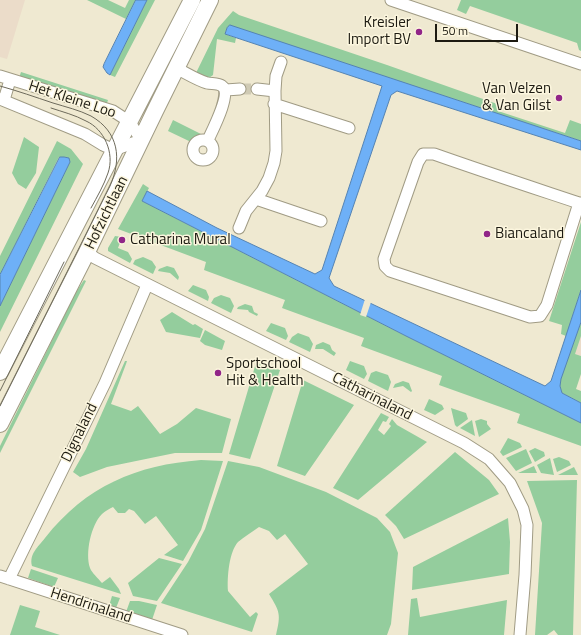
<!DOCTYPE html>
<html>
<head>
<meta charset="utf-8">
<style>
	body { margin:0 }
	#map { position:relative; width:581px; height:635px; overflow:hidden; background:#efe9d1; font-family:"Titillium Web",sans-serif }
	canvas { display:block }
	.scale { position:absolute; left:435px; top:24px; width:83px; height:18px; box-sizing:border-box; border:2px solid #1c1a11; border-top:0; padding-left:5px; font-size:12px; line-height:14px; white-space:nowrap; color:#1c1a11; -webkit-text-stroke:3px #fcf6de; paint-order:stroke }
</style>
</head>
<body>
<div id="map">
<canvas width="581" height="635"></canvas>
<div class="scale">50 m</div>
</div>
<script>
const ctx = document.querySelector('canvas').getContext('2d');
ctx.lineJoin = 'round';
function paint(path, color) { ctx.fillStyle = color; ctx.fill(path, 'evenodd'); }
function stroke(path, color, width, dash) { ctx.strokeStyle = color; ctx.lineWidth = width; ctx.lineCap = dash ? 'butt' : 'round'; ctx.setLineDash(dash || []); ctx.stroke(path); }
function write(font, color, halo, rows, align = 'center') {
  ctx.font = font + ' "Titillium Web",sans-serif'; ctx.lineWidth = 3; ctx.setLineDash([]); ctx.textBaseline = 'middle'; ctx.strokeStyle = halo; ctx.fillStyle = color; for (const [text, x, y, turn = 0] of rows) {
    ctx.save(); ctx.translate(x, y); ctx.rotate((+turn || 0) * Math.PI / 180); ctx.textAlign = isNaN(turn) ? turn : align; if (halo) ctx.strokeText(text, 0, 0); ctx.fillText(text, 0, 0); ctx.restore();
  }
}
paint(new Path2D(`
	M0,0h25l-18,59 -7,-2z
	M581,322v34l-11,-3z`), '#ebdcc9');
paint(new Path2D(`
	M87,0h21l17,8 4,-8h7l-10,19z
	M147,0h8l-40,77 -5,-2z
	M461,0h120v51l-2,-1 -2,-7 -107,-37 -4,8 -9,-4z
	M233,11l6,4 148,50 113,40 -2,6 67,22 5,-13 11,4v17l-226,-74 -128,-39 -2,6 11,4 -1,5 -18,-4 -4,36 -4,3 -13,-5 22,-45z
	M21,72l87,28 -2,6 -87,-28z
	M173,120l30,15h-5l-7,7 -23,-11z
	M24,137l15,10 -3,26 -10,16 -8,-5 -6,-11z
	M57,141l14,8 12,15 -83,168v-26l70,-144 -1,-4 -5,-1h-5l-59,118v-19z
	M143,184l6,4 -7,13 264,135 175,87v23l-64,-23 3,-9 -81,-29 3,-9 -81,-30 3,-8 -82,-30 3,-8 -81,-30 2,-8 -88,-33z
	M581,222v68l-15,46 -5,-2 1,-9 -13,-4z
	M115,236l7,1 -4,11 10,4 4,7 -2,4 -22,-12v-3z
	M143,257l9,4 4,6 -3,7 -20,-10 2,-4z
	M167,266l7,2 5,9 -1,3 -8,-7 -12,-2 1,-2z
	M84,280l2,1 -86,172v-7l76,-154z
	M193,285l13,5 3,7 -1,4 -20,-10z
	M221,295l9,3 4,8 -3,7 -20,-10 3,-5z
	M245,304l7,2 2,6 4,2 -1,2 -8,-4 -1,-2 -11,-1 1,-2z
	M172,312l21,13 2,-1 8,5 -3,9 -34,-6 -6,-12z
	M581,322v14l-6,18 6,2v18l-5,15 5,2v12l-19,-10 -2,-7v-7z
	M271,323l14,5 3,8 -2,4 -20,-9z
	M205,330l20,11 -3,9 -17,-5 -5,-4z
	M298,333l11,4 4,7 -3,8 -21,-10 3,-5z
	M323,342l7,3 2,5 4,3 -2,3 -11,-7h-8l1,-4z
	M125,361h2l-1,3 -15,40 20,7 7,-5 22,28 17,-10 19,-16 35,11 -9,34h-47l-68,14 -27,10 -7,-5 13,-23z
	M350,361l14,5 3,8 -3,5 -18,-9z
	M256,363l24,7 -30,89 -21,-5z
	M376,371l12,4 3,7 -3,9 -20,-10 3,-8z
	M303,380l51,25 -49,71 -28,-10z
	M403,381l6,2 3,8 -1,1 -8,-6 -10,2 2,-4z
	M429,399l13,6 2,4 -9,6 -11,-5z
	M451,408l15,5 2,6 -11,8 -2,-2z
	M381,413l8,4 -3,5 -3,-1 -5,9 6,5 7,-9 -2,-2 3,-5 5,6 30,17 -69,58 -25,-12z
	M481,419l6,2v3l4,5 -12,8 -4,-16z
	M472,420l3,16 -15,-8z
	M508,438l12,5 2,4 -19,9 -3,-4z
	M535,448l9,4 1,4 -10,6 -6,-11z
	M526,449l6,14 -16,8 -10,-13z
	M455,452l34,28 10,14 -95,45 -8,-13 -11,-11z
	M559,457l10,4 2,4 -14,7 -4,-13z
	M550,458l4,17 -13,-2 -4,-8z
	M201,460l22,1 -22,69 -18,31 -19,-6 14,-10 -22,-29 -11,8 -11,-13 -5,-2 -4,4h-7l-5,-6c-4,2 -8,4 -11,7 -11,11 -17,39 -12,54 2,5 8,10 12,15l8,-6 9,12 2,5 -89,-28c-3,-12 6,-19 13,-28 41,-52 91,-73 156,-78z
	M228,461l31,6 67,25 51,26 13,14 8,21 -7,71 -4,11h-111c5,-21 4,-23 -7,-41l39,-30 -23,-30 -8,6 -8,-9 -10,-4c-7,5 -15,10 -21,15 -9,10 -11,35 -10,49l22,26 6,-5 2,2 -6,18 -91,-29 27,-41 17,-33z
	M534,466l3,7h-19z
	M574,467l4,8h-20z
	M577,480l-4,155h-15l-4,-5 -7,5h-12l7,-112 -15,-42z
	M508,518l2,24 -1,32 -97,16 1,-23z
	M159,558l23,6 -25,37 -24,-5 -5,-13z
	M31,569l27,9 -4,9 -26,-9z
	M112,596l8,2 -4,10 -7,-2z
	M417,598l3,19 87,-17 -3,35h-96l3,-36z
	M130,601h9l18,4 -5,15 -26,-8z
	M20,605l20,6 -5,16 25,8h-50z`), '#94cd9d');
const water = new Path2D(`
	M136,0h11l-37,75 -3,-2 -4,-6 1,-3z
	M230,25l351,116v9l-184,-59 -6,4 -62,183 5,8 211,100 6,-5 30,-91v32l-20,57 -1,7 2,7 19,10v20l-175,-87 -264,-135 5,-10 70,37 98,46 7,-4 60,-184 -157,-52 2,-6z
	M60,157h4l5,1 1,4 -70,144v-31z`);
paint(water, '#6eb0f7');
stroke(water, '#5583b2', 1);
paint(new Path2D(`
	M365,299l6,3 -5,15 -6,-2z`), '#efe9d1');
stroke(new Path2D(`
	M240,89h17`), '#cfcab4', 11, [11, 5.5]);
const street = new Path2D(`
	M391,0l190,64
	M176,68c10,5 21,12 31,15 5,1 11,0 15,3 10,7 -10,45 -14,54
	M0,76l113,35 17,11 11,18 -27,10 -11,-5 -18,-11 -85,-35
	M257,89l18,2
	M226,90l14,-1
	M4,100l6,-20
	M274,104l75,24
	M193 150a10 10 0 1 1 20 0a10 10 0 1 1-20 0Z
	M256,199l65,22
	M579,203l-32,102 -7,11 -10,1 -140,-46 -5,-5 -1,-7 34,-97 5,-8h11c48,17 97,33 145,49h2
	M239,228l7,-17 16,-20 7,-13 5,-15 2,-12 -1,-60 1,-15 5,-14
	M87,252l8,6 369,185 25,16 21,24 13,26 4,16 -2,50 -5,60
	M0,576l182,59
	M9,579l96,-196 42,-98`);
const secondary = new Path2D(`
	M0,372l192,-372
	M0,424l87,-172 68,-141 55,-111`);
stroke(street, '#a09b84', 13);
stroke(secondary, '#a09b84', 18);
stroke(street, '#fff', 11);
stroke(secondary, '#fff', 16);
stroke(new Path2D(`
	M0,86c18,5 35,11 53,17 13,4 26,7 38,13 28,16 31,43 19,70l-110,220
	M51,108c12,4 24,7 35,13 18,8 29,32 22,52 -4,12 -11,24 -17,35
	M0,391l64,-129`), '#6d6a5b', 1);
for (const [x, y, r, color] of [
	[419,32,4,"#912588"],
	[559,98,4,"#912588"],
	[487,234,4,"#912588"],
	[122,240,4,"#912588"],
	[218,373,4,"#912588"]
]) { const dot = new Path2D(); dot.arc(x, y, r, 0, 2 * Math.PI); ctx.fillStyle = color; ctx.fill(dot); stroke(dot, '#fcf6de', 1.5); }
write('15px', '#1c1a11', '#fcf6de', [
	["Kreisler",411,23,"right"],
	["Import BV",411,40,"right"],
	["Van Velzen",551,89,"right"],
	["& Van Gilst",551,106,"right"],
	["Biancaland",495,234],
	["Catharina Mural",130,240],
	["Sportschool",226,364],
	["Hit & Health",226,381]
], 'left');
write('15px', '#1c1a11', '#fcf6de', [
	["Het Kleine Loo",72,100,18],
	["Hofzichtlaan",107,213,-64],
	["Catharinaland",372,397,27],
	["Dignaland",80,433,-64],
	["Hendrinaland",91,606,18]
]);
</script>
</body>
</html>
